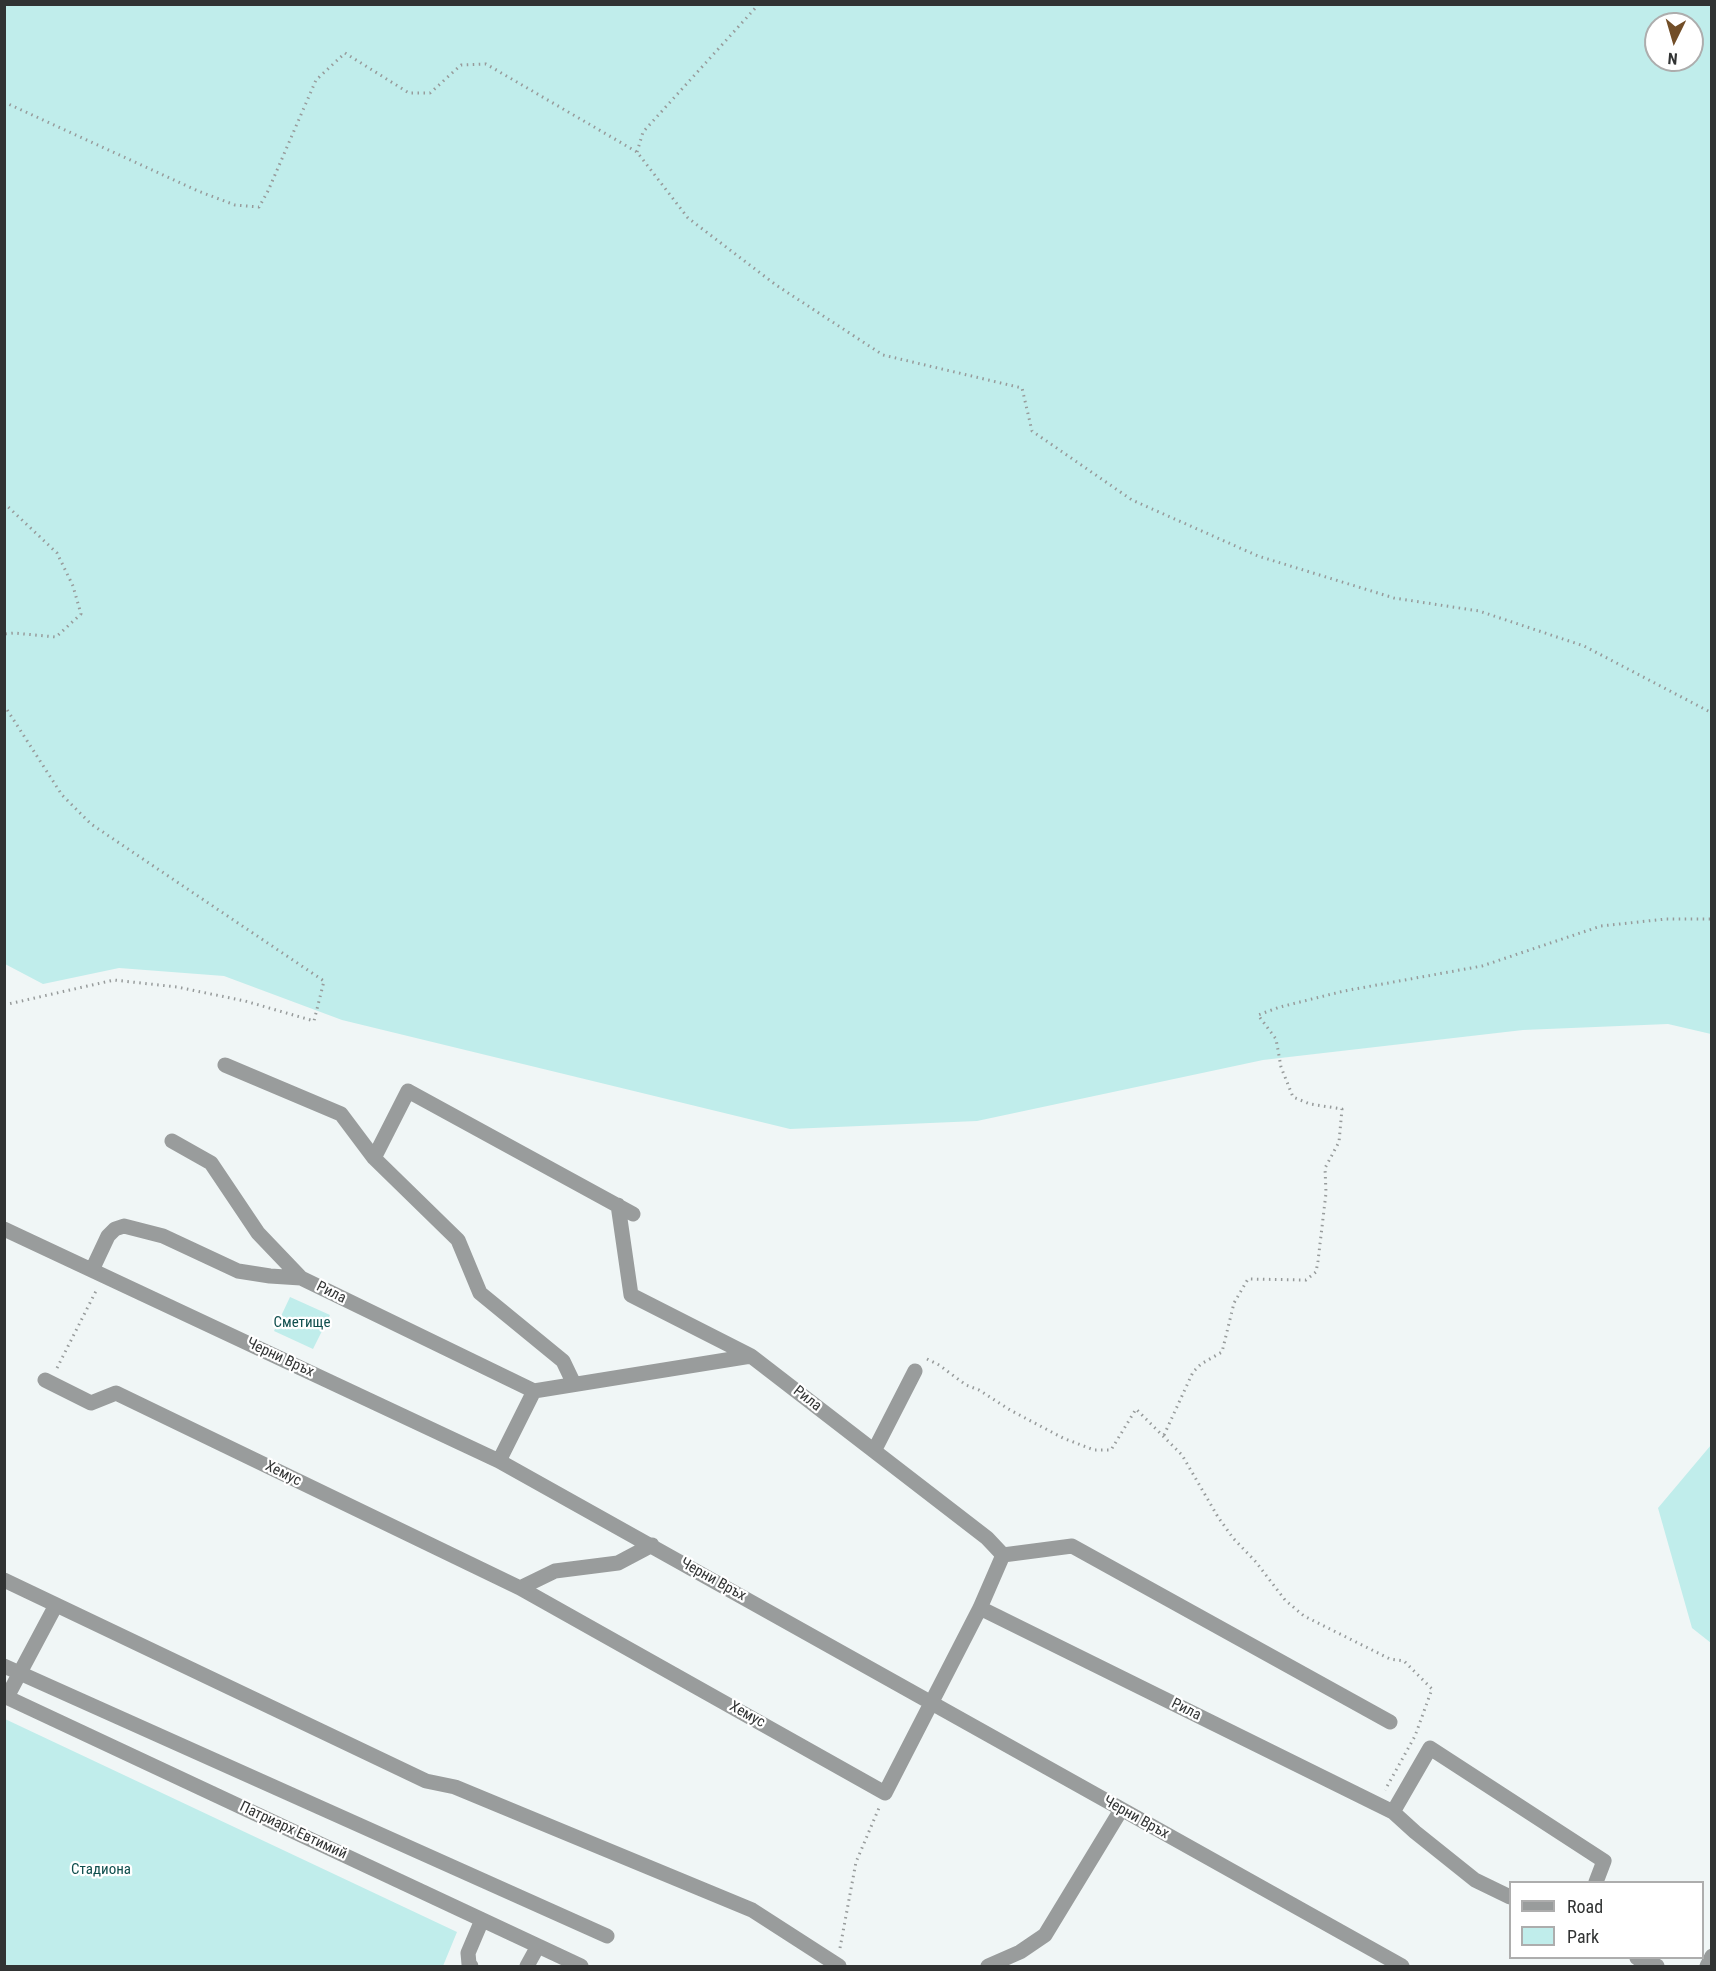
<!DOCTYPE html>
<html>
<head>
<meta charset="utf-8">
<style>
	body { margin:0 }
	#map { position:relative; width:1716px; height:1971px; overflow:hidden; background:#f0f6f6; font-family:"Roboto Condensed",sans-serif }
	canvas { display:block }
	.frame { position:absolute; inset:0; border:6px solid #313333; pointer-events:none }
	.legend { position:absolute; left:1509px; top:1881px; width:195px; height:78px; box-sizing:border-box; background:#fff; border:2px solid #adadad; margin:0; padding:8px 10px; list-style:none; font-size:18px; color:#313333 }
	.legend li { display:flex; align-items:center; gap:12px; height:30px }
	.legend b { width:30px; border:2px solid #adadad }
	.north { position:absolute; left:1644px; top:12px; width:60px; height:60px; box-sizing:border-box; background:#fff; border:2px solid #adadad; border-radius:50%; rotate:185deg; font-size:16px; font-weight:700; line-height:24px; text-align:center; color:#313333 }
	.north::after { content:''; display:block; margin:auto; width:21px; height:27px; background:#724e28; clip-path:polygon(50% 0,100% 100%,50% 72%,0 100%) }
</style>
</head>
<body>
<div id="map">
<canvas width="1716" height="1971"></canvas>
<div class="frame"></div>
<ul class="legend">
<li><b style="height:8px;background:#999c9c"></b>Road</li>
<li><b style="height:16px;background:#c0edeb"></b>Park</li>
</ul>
<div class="north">N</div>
</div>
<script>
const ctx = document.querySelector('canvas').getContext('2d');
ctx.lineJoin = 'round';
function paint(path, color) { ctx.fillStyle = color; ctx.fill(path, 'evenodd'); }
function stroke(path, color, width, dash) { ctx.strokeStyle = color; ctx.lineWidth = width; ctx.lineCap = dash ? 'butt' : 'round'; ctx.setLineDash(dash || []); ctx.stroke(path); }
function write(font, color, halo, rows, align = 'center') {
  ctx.font = font + ' "Roboto Condensed",sans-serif'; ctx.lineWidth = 4.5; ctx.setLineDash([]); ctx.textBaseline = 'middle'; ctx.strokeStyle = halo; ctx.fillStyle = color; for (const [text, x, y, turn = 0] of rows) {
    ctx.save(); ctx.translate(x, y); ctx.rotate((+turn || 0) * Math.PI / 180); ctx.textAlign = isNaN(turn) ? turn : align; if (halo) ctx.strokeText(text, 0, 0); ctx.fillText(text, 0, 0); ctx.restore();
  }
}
paint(new Path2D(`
	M4,5h1707v1029l-43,-10 -145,6 -260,30 -286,61 -187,8 -448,-109 -118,-44 -105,-8 -76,16 -38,-20zM1656,24h36v36h-36z
	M290,1297l40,18 -17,34 -39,-18z
	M1711,1445v198l-19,-15 -34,-120z
	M5,1719l452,213 -14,34h-438z`), '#c0edeb');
stroke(new Path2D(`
	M4,102l194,89 37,14 24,2 9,-16 48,-111 29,-27 64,40h21l31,-28 25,-1 151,88 51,66 88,67 107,70 139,33 10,43 100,69 126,56 136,42 85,13 105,35 128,67
	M637,152l6,-20 116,-128
	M4,503l53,50 16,33 8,28 -25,23 -42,-4 -10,1
	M4,705l58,90 29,29 233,157 -10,40 -69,-20 -68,-14 -63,-7 -110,25
	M927,1359l12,6 27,20 13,5 31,20 53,28 31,12h17l25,-41 46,46 36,62 15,21 23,24 29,38 19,16 86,43 14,2 28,28 -17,47 -30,54
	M57,1368l39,-77
	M1164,1435l29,-63 8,-8 21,-12 12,-49 14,-24 58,1 10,-8 2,-11 8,-68 -1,-25 14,-26 3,-33 -32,-5 -17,-7 -12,-30 -5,-28 -18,-24 22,-8 64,-16 138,-25 119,-40 65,-7h46
	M840,1948l16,-86 23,-54`), '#979b9b', 3, [1.5, 4.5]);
stroke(new Path2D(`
	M225,1065l116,49 33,44 84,82 22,53 83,68 11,23
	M172,1141l39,22 47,70 43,45 233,113 -35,70
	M374,1158l34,-67 225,123
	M618,1205l13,90 120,61
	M4,1229l495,232 903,505
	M92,1270l16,-34 7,-7 9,-3 39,10 75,35 32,5 31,2
	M45,1380l46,23 25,-10 404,195 365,205 95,-185 23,-53
	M534,1391l217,-35 236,182 16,17
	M874,1451l41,-80
	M1003,1555l69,-9 318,176
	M4,1580l422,201 29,6 297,123 87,56
	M520,1588l35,-17 63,-8 34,-18
	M980,1608l413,204
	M4,1666l603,270
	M4,1696l577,270
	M7,1697l49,-92
	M1510,1897l-35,-17 -60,-48 -22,-20 37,-64 174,113 -8,21
	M1637,1958l20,8
	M471,1966l-2,-2 -1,-11 14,-33
	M527,1966l11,-20
	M988,1966l32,-14 25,-17 76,-125
	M1707,1966l5,-10`), '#999c9c', 15);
write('15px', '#313333', '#fff', [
	["Рила",331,1293,26],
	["Черни Връх",280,1358,25],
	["Рила",807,1399,38],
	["Хемус",283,1474,26],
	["Черни Връх",713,1580,29],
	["Рила",1186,1710,26],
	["Хемус",747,1715,29],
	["Черни Връх",1136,1818,29],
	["Патриарх Евтимий",293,1831,25]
]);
write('15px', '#0f4e4d', '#fff', [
	["Сметище",302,1323],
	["Стадиона",101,1870]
]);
</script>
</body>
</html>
